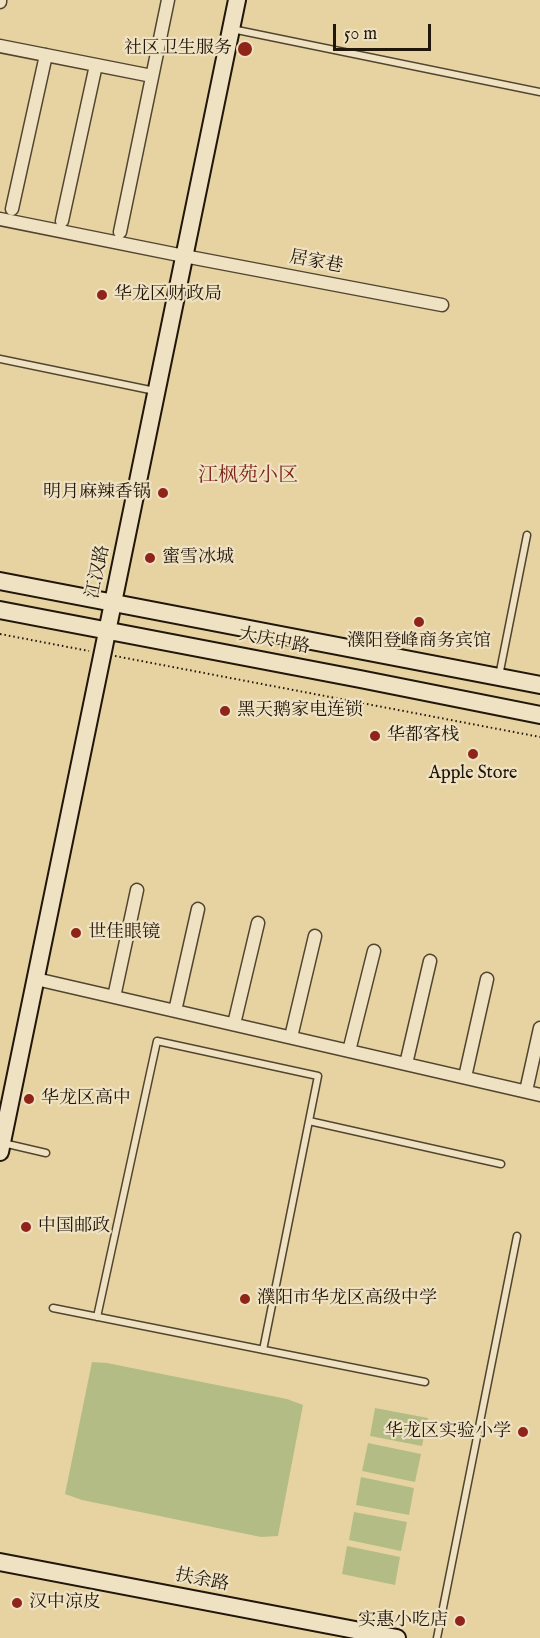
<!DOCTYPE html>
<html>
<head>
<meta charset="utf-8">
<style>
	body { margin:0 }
	#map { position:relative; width:540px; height:1638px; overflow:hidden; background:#e7d3a2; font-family:"IM FELL English",serif }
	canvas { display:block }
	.scale { position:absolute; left:333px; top:24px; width:98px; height:27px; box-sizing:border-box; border:3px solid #201609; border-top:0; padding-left:8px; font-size:18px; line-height:21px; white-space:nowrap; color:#201609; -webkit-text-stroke:4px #efe2c3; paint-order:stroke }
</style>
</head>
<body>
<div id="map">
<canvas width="540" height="1638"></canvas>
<div class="scale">50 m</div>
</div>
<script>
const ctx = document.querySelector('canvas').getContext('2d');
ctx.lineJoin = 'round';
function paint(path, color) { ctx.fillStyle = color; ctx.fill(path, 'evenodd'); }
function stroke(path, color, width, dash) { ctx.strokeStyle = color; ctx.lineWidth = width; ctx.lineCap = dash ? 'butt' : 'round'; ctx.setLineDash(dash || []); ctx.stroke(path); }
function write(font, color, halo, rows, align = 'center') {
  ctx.font = font + ' "IM FELL English","Noto Serif SC",serif'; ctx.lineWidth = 4.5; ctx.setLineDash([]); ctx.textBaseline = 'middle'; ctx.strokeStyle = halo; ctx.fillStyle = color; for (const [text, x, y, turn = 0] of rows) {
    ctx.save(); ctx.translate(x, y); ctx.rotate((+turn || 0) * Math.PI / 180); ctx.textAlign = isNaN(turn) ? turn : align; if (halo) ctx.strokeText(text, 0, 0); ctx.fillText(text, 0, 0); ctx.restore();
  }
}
paint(new Path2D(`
	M92,1362l15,1 180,36 16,6 -25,131 -17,1 -179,-37 -17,-6z
	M375,1408l53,10 -6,28 -52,-10z
	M368,1443l53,11 -6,28 -53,-11z
	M361,1477l53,11 -5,27 -53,-10z
	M354,1512l53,10 -6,29 -52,-11z
	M347,1546l53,11 -5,28 -53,-11z`), '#b4bc86');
const lane = new Path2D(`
	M232,29l308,63
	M0,359l155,32
	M499,676l28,-141
	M309,1121l192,43
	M3,1143l43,10
	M53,1308l372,74
	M97,1317l60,-276 161,35 -55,274
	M437,1638l80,-402`);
const street = new Path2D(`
	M0,2v-2
	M0,46l152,30
	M12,209l34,-154
	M0,219l184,37 258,49
	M62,221l34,-156
	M120,232l48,-232
	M36,979l504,116
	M114,997l23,-107
	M175,1011l23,-102
	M234,1024l24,-101
	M291,1037l24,-101
	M349,1051l25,-100
	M406,1064l24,-103
	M465,1077l22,-98
	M526,1091l14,-63`);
const secondary = new Path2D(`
	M0,581l540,104
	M0,610l360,69 180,36
	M0,1152l237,-1152
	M0,1562l397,76`);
stroke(lane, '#52452f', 9);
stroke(street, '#52452f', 15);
stroke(secondary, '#201609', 20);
stroke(new Path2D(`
	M0,634l89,17
	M115,656l425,81`), '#201609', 2, [1.5, 3]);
stroke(lane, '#efe2c3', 6);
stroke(street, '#efe2c3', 12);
stroke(secondary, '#efe2c3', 16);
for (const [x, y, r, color] of [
	[245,49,8,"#8f2418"],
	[102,295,6,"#8f2418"],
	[163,493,6,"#8f2418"],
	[150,558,6,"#8f2418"],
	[419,622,6,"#8f2418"],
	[225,711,6,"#8f2418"],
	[375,736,6,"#8f2418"],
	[473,754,6,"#8f2418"],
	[76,933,6,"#8f2418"],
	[29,1099,6,"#8f2418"],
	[26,1227,6,"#8f2418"],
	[245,1299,6,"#8f2418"],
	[523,1432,6,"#8f2418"],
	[17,1603,6,"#8f2418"],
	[460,1621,6,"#8f2418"]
]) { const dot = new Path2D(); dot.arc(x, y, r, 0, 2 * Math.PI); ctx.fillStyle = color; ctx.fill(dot); stroke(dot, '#efe2c3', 2); }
write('18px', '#201609', '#efe2c3', [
	["社区卫生服务",232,49,"right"],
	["华龙区财政局",114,295],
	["明月麻辣香锅",151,493,"right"],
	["蜜雪冰城",162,558],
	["濮阳登峰商务宾馆",419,642,"center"],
	["黑天鹅家电连锁",237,711],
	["华都客栈",387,736],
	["Apple Store",473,774,"center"],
	["世佳眼镜",88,933],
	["华龙区高中",41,1099],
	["中国邮政",38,1227],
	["濮阳市华龙区高级中学",257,1299],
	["华龙区实验小学",511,1432,"right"],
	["汉中凉皮",29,1603],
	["实惠小吃店",448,1621,"right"]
], 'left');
write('18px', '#201609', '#efe2c3', [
	["居家巷",316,263,11],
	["江汉路",99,572,-78],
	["大庆中路",274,642,11],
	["扶余路",202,1581,11]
]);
write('20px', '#7a1f14', '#efe2c3', [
	["江枫苑小区",248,477]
]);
</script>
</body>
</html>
